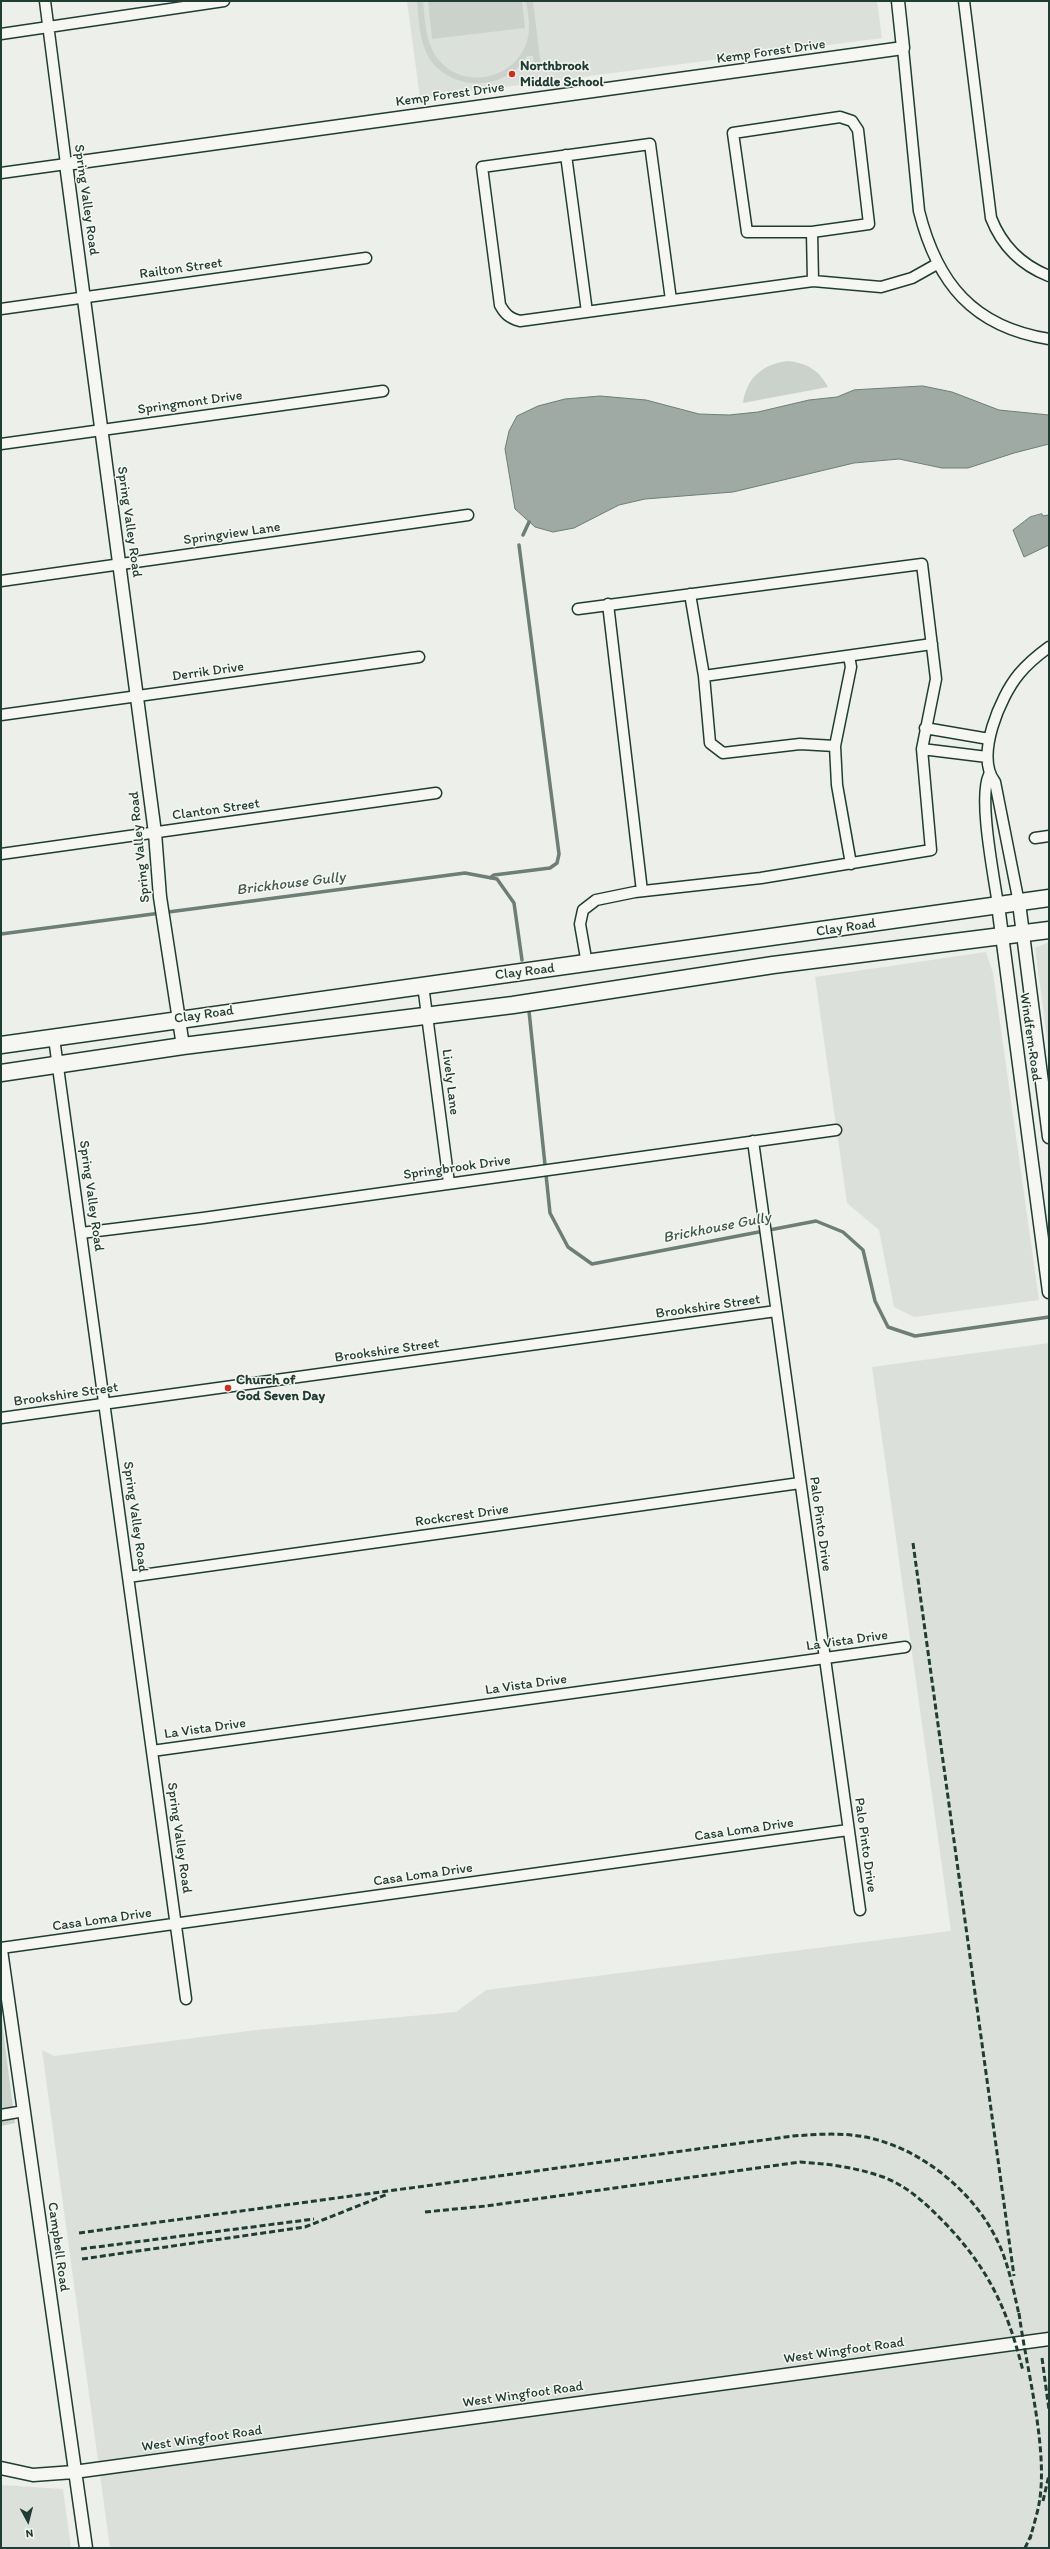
<!DOCTYPE html>
<html>
<head>
<meta charset="utf-8">
<style>
	body { margin:0 }
	#map { position:relative; width:1050px; height:2549px; overflow:hidden; background:#edefea; font-family:Itim,sans-serif }
	canvas { display:block }
	.frame { position:absolute; inset:0; border:2px solid #1f3d34; pointer-events:none }
	.north { position:absolute; left:8px; top:2501px; width:40px; height:40px; -webkit-text-stroke:3px #f6f6f2; paint-order:stroke; rotate:173deg; font-size:11px; font-weight:700; line-height:16px; text-align:center; color:#1f3d34 }
	.north::after { content:''; display:block; margin:auto; width:14px; height:18px; background:#1f3d34; clip-path:polygon(50% 0,100% 100%,50% 72%,0 100%) }
</style>
</head>
<body>
<div id="map">
<canvas width="1050" height="2549"></canvas>
<div class="frame"></div>
<div class="north">N</div>
</div>
<script>
const ctx = document.querySelector('canvas').getContext('2d');
ctx.lineJoin = 'round';
function paint(path, color) { ctx.fillStyle = color; ctx.fill(path, 'evenodd'); }
function stroke(path, color, width, dash) { ctx.strokeStyle = color; ctx.lineWidth = width; ctx.lineCap = dash ? 'butt' : 'round'; ctx.setLineDash(dash || []); ctx.stroke(path); }
function write(font, color, halo, rows, align = 'center') {
  ctx.font = font + ' Itim,sans-serif'; ctx.lineWidth = 3; ctx.setLineDash([]); ctx.textBaseline = 'middle'; ctx.strokeStyle = halo; ctx.fillStyle = color; for (const [text, x, y, turn = 0] of rows) {
    ctx.save(); ctx.translate(x, y); ctx.rotate((+turn || 0) * Math.PI / 180); ctx.textAlign = isNaN(turn) ? turn : align; if (halo) ctx.strokeText(text, 0, 0); ctx.fillText(text, 0, 0); ctx.restore();
  }
}
paint(new Path2D(`
	M407,1h470l5,37 -462,60z
	M1049,942v111l-14,-105z
	M986,952l7,21 46,327 -125,17 -20,-10 -15,-77 -32,-27 -32,-226z
	M1049,1343v1205h-939l-68,-498 12,6 202,-26 200,-18 30,-22 465,-59 -79,-564z
	M1,2485l62,4 8,59h-70z`), '#dce0db');
paint(new Path2D(`
	M417,1h6c2,18 2,38 12,54 23,36 80,27 92,-14 4,-13 1,-27 -1,-40h7l8,66 -7,1 -1,-12h-6c-21,35 -75,37 -98,2 -10,-17 -10,-38 -12,-57z
	M428,1h94l3,27 -93,11z
	M788,361c19,2 31,9 40,26l-85,16c4,-26 20,-39 45,-42z
	M1,2014l14,109 -14,3z`), '#cbd2cc');
const water = new Path2D(`
	M923,386l29,6 47,18 50,5v29l-35,9 -46,15h-26l-43,-9 -45,4 -121,29 -88,7 -26,6 -45,23 -21,4 -18,-5 -20,-18 -10,-60 4,-18 8,-15 21,-10 27,-7 35,-3 46,4 53,14 30,1 29,-3 51,-12 28,-3 17,-7z
	M1042,514l1,2 6,-1v30l-25,12 -11,-27 17,-13z`);
paint(water, '#9faaa4');
stroke(water, '#6c7e77', 1);
stroke(new Path2D(`
	M523,535l6,-13
	M490,878l4,-3 56,-7 7,-5 2,-9 -40,-309
	M1,934l464,-61 32,6 17,24 8,57
	M529,1011l21,202 18,34 24,17 224,-43 27,11 20,18 12,51 13,26 27,9 134,-19`), '#6c7e77', 3.5);
const minor = new Path2D(`
	M964,1l27,217c11,28 30,47 58,58
	M1,34l223,-33
	M903,48l16,163c18,72 54,116 130,128
	M566,155l21,157
	M1,173l65,-9 -21,-163
	M812,232l57,-8 -11,-94 -6,-9 -12,-4 -107,16 14,99h65l1,49
	M671,300l-21,-156 -168,23 18,138c5,9 9,13 20,16l293,-40 68,6 31,-9 25,-14
	M1,309l365,-51
	M1,444l382,-53
	M1,581l467,-66
	M690,594l14,82 6,67 13,10 77,-9 35,2
	M608,604l34,287
	M578,609l344,-45 14,115 -14,70 9,101 -170,28 -126,14 -39,8 -13,10 -3,14 7,40
	M849,656l2,11 -16,79 2,39 14,79
	M704,676l228,-32
	M1,715l418,-58
	M925,728l64,11
	M922,749l65,8
	M989,775c-11,23 5,101 9,130
	M1035,838l14,-2
	M1,854l435,-61
	M1019,903l-24,-121c-20,-26 5,-85 24,-108 9,-11 19,-19 30,-27
	M423,985l26,198
	M54,1038l132,961
	M753,1141l107,769
	M81,1233l122,-15 633,-88
	M1,1418l775,-107
	M128,1577l672,-94
	M152,1751l753,-104
	M1,1948l847,-118
	M1,2115l23,-4`);
const tertiary = new Path2D(`
	M1019,903l30,234
	M998,905l51,387
	M183,1046l-23,-149 -5,-64 -89,-669 837,-116 -5,-47
	M1,1950l85,598
	M1,2468l32,7 41,-3 975,-133`);
const primary = new Path2D(`
	M1,1045l1048,-147
	M1,1073l182,-27 330,-41 260,-40 276,-35`);
stroke(minor, '#1f3d34', 13);
stroke(tertiary, '#1f3d34', 15);
stroke(primary, '#1f3d34', 19);
stroke(minor, '#f6f6f2', 10);
stroke(tertiary, '#f6f6f2', 12);
stroke(primary, '#f6f6f2', 16);
stroke(new Path2D(`
	M913,1543l101,733
	M425,2212l61,-6 314,-44c29,2 55,5 83,15 22,8 40,24 56,40 48,48 68,90 84,154
	M79,2233l714,-97c27,-2 54,-4 81,3 51,13 100,54 123,101 12,24 17,53 23,79
	M81,2249l233,-30
	M82,2259l223,-32 83,-33
	M1019,2313c7,55 30,137 20,191 -2,11 -6,23 -9,35
	M1042,2358l7,52
	M1043,2501l6,-26
	M1025,2548l7,-15`), '#1f3d34', 3, [6, 3]);
for (const [x, y, r, color] of [
	[512,74,4,"#c8321e"],
	[228,1388,4,"#c8321e"]
]) { const dot = new Path2D(); dot.arc(x, y, r, 0, 2 * Math.PI); ctx.fillStyle = color; ctx.fill(dot); stroke(dot, '#f6f6f2', 1.5); }
write('14px', '#1f3d34', '#f6f6f2', [
	["Kemp Forest Drive",771,52,-8],
	["Kemp Forest Drive",450,95,-8],
	["Spring Valley Road",86,200,82],
	["Railton Street",181,269,-8],
	["Springmont Drive",190,403,-8],
	["Spring Valley Road",129,522,82],
	["Springview Lane",232,534,-8],
	["Derrik Drive",208,672,-8],
	["Clanton Street",216,810,-8],
	["Spring Valley Road",140,847,-96],
	["Clay Road",846,928,-8],
	["Clay Road",525,972,-7],
	["Clay Road",204,1015,-8],
	["Windfern Road",1030,1037,82],
	["Lively Lane",450,1082,83],
	["Springbrook Drive",457,1168,-8],
	["Spring Valley Road",91,1196,82],
	["Brookshire Street",708,1307,-8],
	["Brookshire Street",387,1351,-8],
	["Brookshire Street",66,1395,-8],
	["Rockcrest Drive",462,1516,-8],
	["Spring Valley Road",135,1517,82],
	["Palo Pinto Drive",820,1524,82],
	["La Vista Drive",847,1641,-8],
	["La Vista Drive",526,1685,-8],
	["La Vista Drive",205,1729,-8],
	["Casa Loma Drive",744,1830,-8],
	["Spring Valley Road",179,1838,82],
	["Palo Pinto Drive",865,1845,82],
	["Casa Loma Drive",423,1875,-8],
	["Casa Loma Drive",102,1920,-8],
	["Campbell Road",58,2247,82],
	["West Wingfoot Road",844,2351,-8],
	["West Wingfoot Road",523,2395,-8],
	["West Wingfoot Road",202,2439,-8]
]);
write('bold 14px', '#1f3d34', '#f6f6f2', [
	["Northbrook",520,66],
	["Middle School",520,82],
	["Church of",236,1380],
	["God Seven Day",236,1396]
], 'left');
write('italic 15px', '#3f5850', '#f6f6f2', [
	["Brickhouse Gully",291,884,-7],
	["Brickhouse Gully",717,1228,-11]
]);
</script>
</body>
</html>
